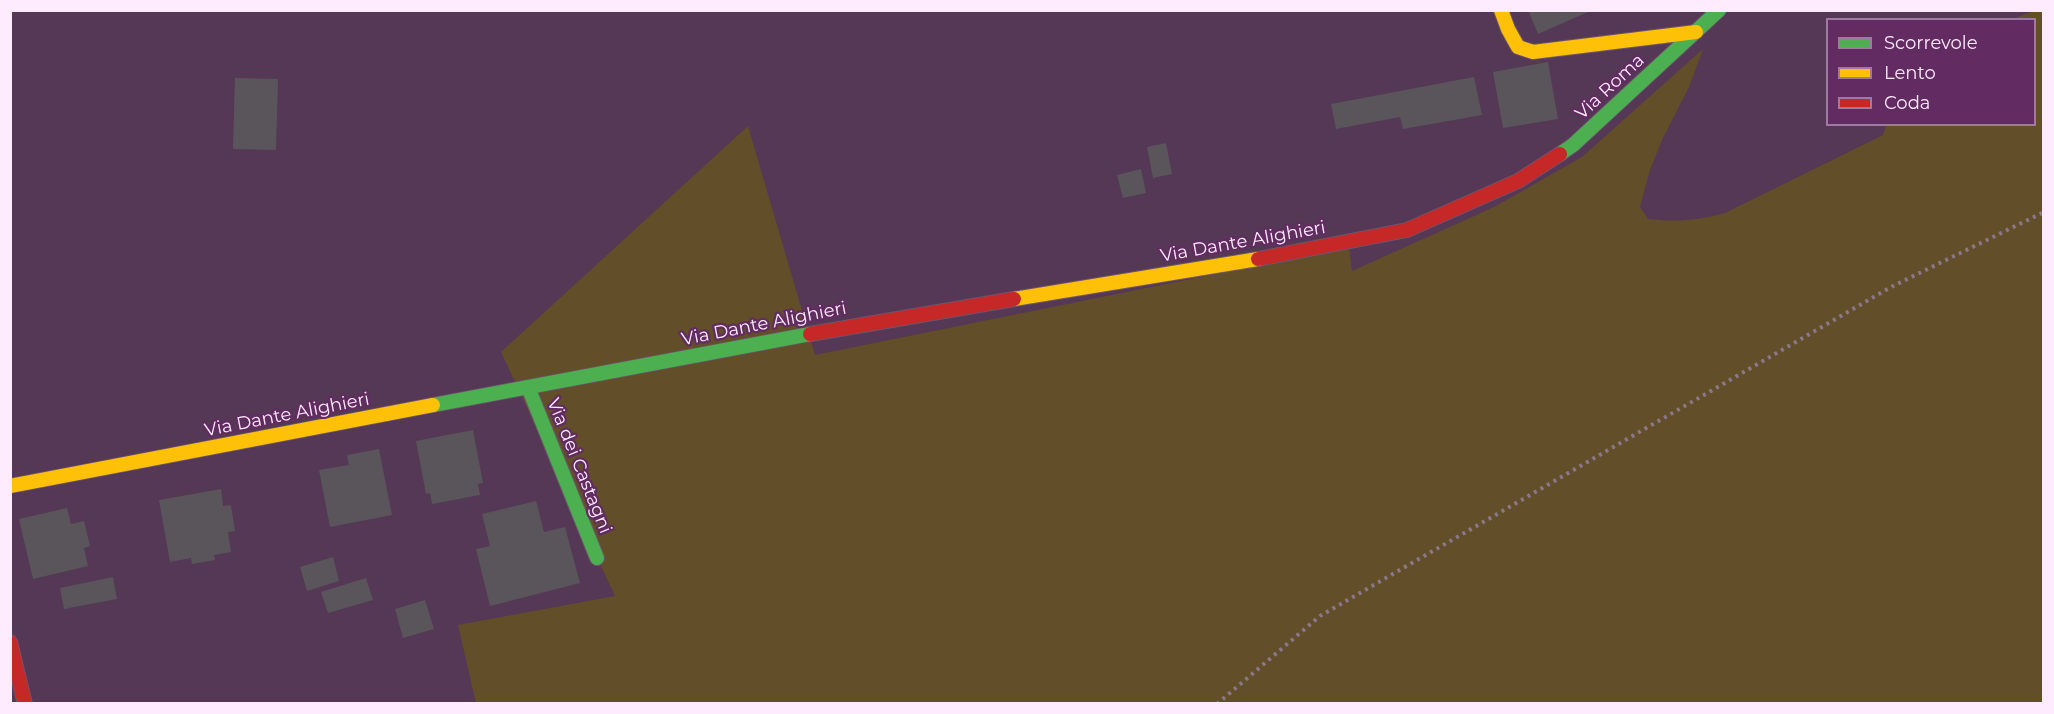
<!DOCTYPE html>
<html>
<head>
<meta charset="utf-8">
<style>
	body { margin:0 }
	#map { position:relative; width:2054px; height:714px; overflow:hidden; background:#553855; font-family:Montserrat,sans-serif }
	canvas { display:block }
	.frame { position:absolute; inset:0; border:12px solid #ffebfd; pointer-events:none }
	.legend { position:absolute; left:1826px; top:18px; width:210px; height:108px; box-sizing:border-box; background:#622b61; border:2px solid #a1789f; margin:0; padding:8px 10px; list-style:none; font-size:18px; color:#ffebfd }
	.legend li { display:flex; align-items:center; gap:12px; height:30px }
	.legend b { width:30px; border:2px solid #a1789f }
</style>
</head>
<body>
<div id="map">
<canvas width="2054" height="714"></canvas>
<div class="frame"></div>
<ul class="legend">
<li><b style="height:8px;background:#4caf50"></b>Scorrevole</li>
<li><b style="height:8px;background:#ffc107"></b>Lento</li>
<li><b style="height:8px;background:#c62828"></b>Coda</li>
</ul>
</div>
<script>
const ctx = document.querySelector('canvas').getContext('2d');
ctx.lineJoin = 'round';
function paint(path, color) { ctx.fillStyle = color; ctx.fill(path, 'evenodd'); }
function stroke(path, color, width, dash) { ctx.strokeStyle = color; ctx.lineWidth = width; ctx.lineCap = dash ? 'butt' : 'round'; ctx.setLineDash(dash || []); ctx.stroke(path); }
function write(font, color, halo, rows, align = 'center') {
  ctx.font = font + ' Montserrat,sans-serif'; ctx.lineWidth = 4.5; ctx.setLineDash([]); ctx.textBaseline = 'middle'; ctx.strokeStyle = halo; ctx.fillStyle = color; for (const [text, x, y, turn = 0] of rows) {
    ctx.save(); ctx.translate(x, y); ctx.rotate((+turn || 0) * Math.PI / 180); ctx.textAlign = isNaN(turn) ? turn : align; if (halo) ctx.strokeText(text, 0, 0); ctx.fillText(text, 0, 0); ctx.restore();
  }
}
paint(new Path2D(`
	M2034,11h9v692h-1567l-18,-78 157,-29 -114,-244 247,-226 67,229 534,-108 3,24 142,-64 88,-50 121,-108 -14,38 -27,53 -12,30 -10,37 8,12c30,3 47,2 77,-6l158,-78 3,-10 148,-1v-104l-22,-1z`), '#624e29');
paint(new Path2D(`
	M1528,10h59l1,2 -50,22z
	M1548,62l10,57 -55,9 -10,-56z
	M1474,77l8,38 -79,14 -3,-12 -64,12 -5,-25z
	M235,78l43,1 -2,71 -43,-1z
	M1166,143l6,31 -19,4 -6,-31z
	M1141,169l5,24 -23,5 -6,-23z
	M473,430l10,53 -5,1 2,11 -48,9 -2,-11 -4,1 -10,-53z
	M379,449l13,66 -62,12 -11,-57 30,-5 -2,-10z
	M221,489l2,17 8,-1 4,26 -7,1 3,20 -17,3 1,5 -23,4 -1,-6 -21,4 -11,-62z
	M536,501l8,31 21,-5 15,56 -90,23 -14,-57 14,-3 -8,-32z
	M67,508l4,16 13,-3 6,25 -6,2 4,18 -55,13 -14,-60z
	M333,557l6,24 -32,10 -7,-24z
	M113,577l4,22 -53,10 -4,-21z
	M366,578l7,22 -45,13 -7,-21z
	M425,600l9,29 -31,9 -8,-29z`), '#59555b');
const fast = new Path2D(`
	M1560,154l13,-9 146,-135
	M528,387l69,171
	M433,405l377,-71`);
const slow = new Path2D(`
	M1501,10l7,19 10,18 15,5 163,-20
	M1014,299l244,-40
	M10,486l423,-81`);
const jam = new Path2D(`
	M1258,259l149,-29 111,-49 42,-27
	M810,334l204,-35
	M10,642l15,62`);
stroke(fast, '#6c556c', 16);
stroke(slow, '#6c556c', 16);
stroke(jam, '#6c556c', 16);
stroke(new Path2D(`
	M1217,704l103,-88 573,-330 151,-74`), '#8a7789', 4, [3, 4.5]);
stroke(fast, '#4caf50', 14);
stroke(slow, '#ffc107', 14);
stroke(jam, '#c62828', 14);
write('18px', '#ffebfd', '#622b61', [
	["Via Roma",1610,87,-43],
	["Via Dante Alighieri",1243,242,-10],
	["Via Dante Alighieri",764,324,-11],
	["Via Dante Alighieri",287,415,-11],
	["Via dei Castagni",579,466,68]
]);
</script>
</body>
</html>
